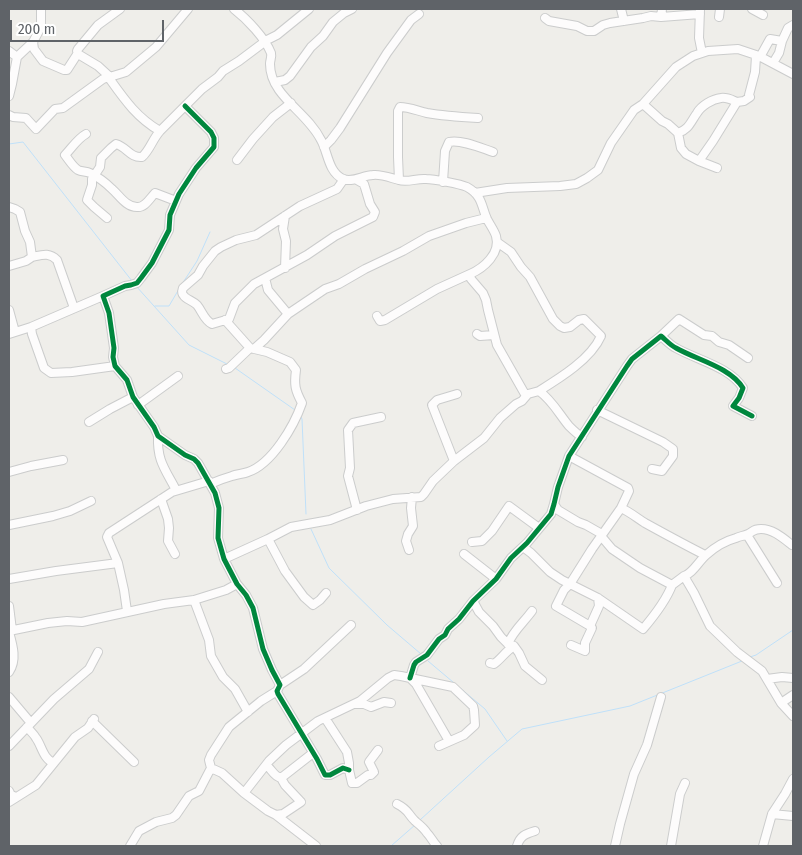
<!DOCTYPE html>
<html>
<head>
<meta charset="utf-8">
<style>
	body { margin:0 }
	#map { position:relative; width:802px; height:855px; overflow:hidden; background:#efeeea; font-family:"Fira Sans Condensed",sans-serif }
	canvas { display:block }
	.frame { position:absolute; inset:0; border:10px solid #5f6368; pointer-events:none }
	.scale { position:absolute; left:10px; top:20px; width:154px; height:22px; box-sizing:border-box; border:2px solid #5f6368; border-top:0; padding-left:6px; font-size:15px; line-height:18px; white-space:nowrap; color:#5f6368; -webkit-text-stroke:4px #fff; paint-order:stroke }
</style>
</head>
<body>
<div id="map">
<canvas width="802" height="855"></canvas>
<div class="frame"></div>
<div class="scale">200 m</div>
</div>
<script>
const ctx = document.querySelector('canvas').getContext('2d');
ctx.lineJoin = 'round';
function stroke(path, color, width, dash) { ctx.strokeStyle = color; ctx.lineWidth = width; ctx.lineCap = dash ? 'butt' : 'round'; ctx.setLineDash(dash || []); ctx.stroke(path); }
stroke(new Path2D(`
	M9,144l14,-2 109,139
	M182,284l15,-23 13,-29
	M136,286l53,59 40,20
	M155,306h14l10,-17
	M235,368l60,42
	M301,417l1,2 4,95
	M311,529l18,39 58,57 34,29
	M750,657l6,-2 37,-25
	M428,661l57,48 22,32
	M420,820l69,-63 33,-28 108,-23 112,-45
	M391,846l24,-21`), '#bfe0f9', 1);
const minor = new Path2D(`
	M41,9v18l-8,15 1,7 9,12 21,9h3l11,-17 -1,-2 1,-2 20,-24 22,-16
	M234,9c13,10 31,29 37,44 1,4 -1,7 -1,11 0,9 4,19 9,26 12,17 32,30 42,50 7,12 7,32 22,39 11,4 20,-4 30,-4 8,-1 18,3 26,5
	M621,9l3,12
	M700,9l-1,29 3,15
	M752,9l11,6
	M661,17l39,-3
	M719,17l1,-8
	M545,18l4,3 28,5 10,5h7l9,-6 7,-2 33,-5 8,-2 10,1 1,-8
	M9,51l8,6 16,-15
	M78,54l20,12 12,11
	M760,57l10,-18 12,2 6,-13 5,-3
	M773,63l6,-10 3,-12
	M109,78c15,21 28,40 51,53
	M275,82l10,-2 5,-4 21,-29 12,-11 10,-14 11,-9 8,-4
	M9,96l3,-12 5,-27
	M643,104l19,17 6,3 10,9 3,15 5,6 13,7 18,7
	M185,106l26,26 3,6v9l-18,21 -17,26 -9,21 -1,15 -17,33 -11,15 -4,5 -6,2 -6,1 -22,10 6,17 5,35 -1,9 2,9 12,14 6,17 21,30 4,9 27,19 9,4 4,4 17,30 4,15 -1,30 6,21 13,25 9,11 7,13 10,41 9,21 8,15 -3,6 1,3 39,65 8,16h5l13,-7 6,2
	M9,115l4,2 13,1 10,11 19,-20 8,-1 40,-29 23,-7 30,-25 32,-38
	M478,118c-17,-1 -34,-2 -51,-5 -9,-2 -18,-6 -27,-6l-2,4v46l1,23c8,3 18,-2 27,-1 8,0 34,5 41,8 16,9 14,19 20,32 3,6 7,11 9,17 5,17 -12,32 -26,38l1,5 12,14 3,7 2,10 9,35 29,51
	M678,133c11,-4 12,-10 19,-20 4,-7 15,-14 24,-15 6,-1 11,2 16,4
	M86,134c-9,5 -14,14 -21,21 4,5 8,12 13,15 4,2 8,1 12,3 8,4 16,10 22,16 8,7 14,18 25,18 8,1 13,-9 18,-14l21,8
	M324,147l7,-7 9,-12 47,-75 24,-33 8,-6
	M237,160l16,-21 20,-22 18,-14
	M699,161l14,-20 24,-39 7,-1 6,-4 -1,-2 6,-23 1,-16
	M443,182l2,-31 4,-9c12,-3 32,6 44,10
	M475,193l32,-5 53,-2 16,-2 11,-6 11,-8 13,-27 23,-33 9,-6 33,-37 17,-11 15,-5 30,-2 21,7 34,18
	M9,207l6,2 5,3 5,19 5,11 2,15 -6,4 -17,5
	M107,218l-13,-11 -7,-7 5,-15v-6l8,-12 1,-9 10,-10 5,-4c11,3 14,14 26,13 8,-7 10,-17 18,-26l42,-42 16,-12 5,-6 16,-10 28,-21 10,-5 32,-26
	M497,242l14,10 10,15 9,10 23,42 7,7 4,2 6,-1 9,-7 5,-1 17,17c-10,23 -41,42 -62,55
	M32,257c10,-2 17,-5 25,3l17,48
	M285,268l1,-27 -3,-12 2,-13
	M265,278l-11,6 -19,19 -6,16 -17,5c-8,-4 -10,-13 -15,-19 -4,-4 -11,-6 -13,-9 -3,-3 -2,-5 -1,-8l15,-13 5,-9 12,-15 6,-4 15,-7 20,-5 44,-29 37,-17 7,-10
	M9,310l6,22
	M288,314l-20,-24 -3,-12 42,-23 28,-19 38,-19 2,-5 -5,-8 -6,-20 -7,-4
	M377,316l3,5 5,-1 52,-31 33,-15
	M225,320l25,28
	M31,327l1,7 12,34 7,5 21,-1 43,-6
	M9,334l22,-7 72,-31
	M477,334l3,2 14,-1
	M661,336l18,-17 25,16 8,1 7,6 10,3 19,13
	M255,348l9,-8 24,-26 37,-25 14,-5 26,-15 38,-18 26,-15 37,-13 20,-5
	M138,405l40,-29
	M597,410l66,32 10,7v7l-11,15 -10,-2
	M89,422l21,-13 23,-12
	M158,436c-1,25 7,33 18,54
	M569,456l59,32 1,3 -8,17 -29,41 -22,35 -6,6 -8,16 34,20 9,-20 -1,-8
	M454,461l-22,-56 5,-5 20,-6
	M9,472l22,-6 32,-6
	M210,484c7,-3 15,-6 22,-8 5,-2 11,-2 16,-4 24,-8 46,-46 54,-69 -7,-13 -8,-18 -6,-33l-6,-8 -23,-10 -17,-4 -21,20 -3,1
	M161,499l7,20 1,9 -1,13 7,13
	M554,504l4,6 20,12 8,3 14,8 1,3 11,13 28,19 32,17 12,-9
	M621,508c9,4 16,10 24,15 20,11 40,22 60,32
	M357,510l-9,-34 2,-8 -2,-38 5,-7 28,-6
	M9,525l44,-9 17,-5 21,-10
	M747,535l30,48
	M268,539l17,32 19,26 9,8 7,-5 6,-7
	M472,542l10,-1 10,-10 17,-25 30,22
	M792,545c-9,-7 -19,-16 -31,-16 -8,0 -7,2 -13,5 -4,2 -8,2 -12,4 -11,3 -21,9 -30,17 -7,6 -14,19 -22,21l10,17 16,33 27,26 25,19 19,32 12,13
	M523,547l8,6 19,19 12,8 36,18 45,31c11,-13 23,-28 29,-44
	M409,550l-3,-9 2,-7 5,-8 -2,-18 1,-11
	M464,554l32,25
	M224,559l44,-20 23,-12 39,-7 36,-14 27,-7 28,-2 3,-3 9,-13 21,-20 30,-23 16,-20 16,-14 6,-3 6,-7 11,-3c13,9 20,23 30,35 4,4 8,8 13,11
	M118,563l-11,-26 2,-4 63,-41 37,-11
	M9,579l47,-8 62,-8 6,27 3,21
	M194,600l15,40 2,16 12,21 12,12 13,23
	M473,601l6,11 14,14 8,11 7,7 6,2 5,7 6,13 17,14
	M9,606l3,24
	M9,631l39,-8 19,-2 15,1 82,-18 30,-4 32,-10 11,-6
	M9,632c4,14 8,28 0,40
	M508,644c4,-12 17,-23 24,-33
	M571,645l14,6v-8l7,-15 -2,-2
	M490,663l4,1c7,-5 12,-13 20,-18
	M410,678l4,-13 2,-3 11,-7 12,-16 6,-4 3,-6 11,-10 14,-18 23,-22 15,-21 16,-15 24,-29 3,-10 4,-17 11,-31 58,-90 5,-7 29,-23c5,4 9,9 15,12 21,12 54,19 67,40l-4,10 -6,8 19,10
	M410,678l6,6 33,57
	M767,679l15,-2 11,1
	M280,685l24,-16 47,-44
	M9,697l22,26
	M781,703l12,-8
	M355,704h9l7,3 13,-5 7,1
	M325,718l22,34 2,11v7l3,13h5l11,-8h3l3,-3 -5,-10 9,-12
	M92,721l42,41
	M27,727c3,4 7,7 9,11 6,8 7,21 18,25
	M9,746l45,-47 35,-30 9,-17
	M266,765c6,4 7,11 15,13
	M211,768l11,5 22,20 24,18 8,4 7,-1 18,-12 -16,-17 -4,-7 32,-25
	M9,791l2,4 5,2
	M244,793l25,-32 17,-16 32,-24 42,-20 28,-23 6,-3 7,1 52,11 20,19 1,4 1,15 -11,10 -25,11
	M9,802l27,-17 39,-48 13,-9 6,-9
	M397,804c12,6 10,9 18,17 5,4 9,7 12,12 4,4 6,9 10,13
	M772,814l21,2
	M276,815l40,31
	M130,846l9,-15 17,-9 16,-4 4,-3 13,-19 10,-5 12,-23 -2,-8 2,-5 18,-28 32,-26 16,-10
	M517,846c3,-10 8,-12 18,-15
	M615,846l5,-22 14,-50 13,-29 14,-48
	M671,846l9,-52 5,-11
	M763,846l9,-32 13,-20 8,-15`);
stroke(minor, '#cbcccc', 10);
stroke(minor, '#fdfcfc', 8);
stroke(new Path2D(`
	M185,106l26,26 3,6v9l-18,21 -17,26 -9,21 -1,15 -17,33 -11,15 -4,5 -6,2 -6,1 -22,10 6,17 5,35 -1,9 2,9 12,14 6,17 21,30 4,9 27,19 9,4 4,4 17,30 4,15 -1,30 6,21 13,25 9,11 7,13 10,41 9,21 8,15 -3,6 1,3 39,65 8,16h5l13,-7 6,2
	M410,678l4,-13 2,-3 11,-7 12,-16 6,-4 3,-6 11,-10 14,-18 23,-22 15,-21 16,-15 24,-29 3,-10 4,-17 11,-31 58,-90 5,-7 29,-23c5,4 9,9 15,12 21,12 54,19 67,40l-4,10 -6,8 19,10`), '#00873e', 5);
</script>
</body>
</html>
